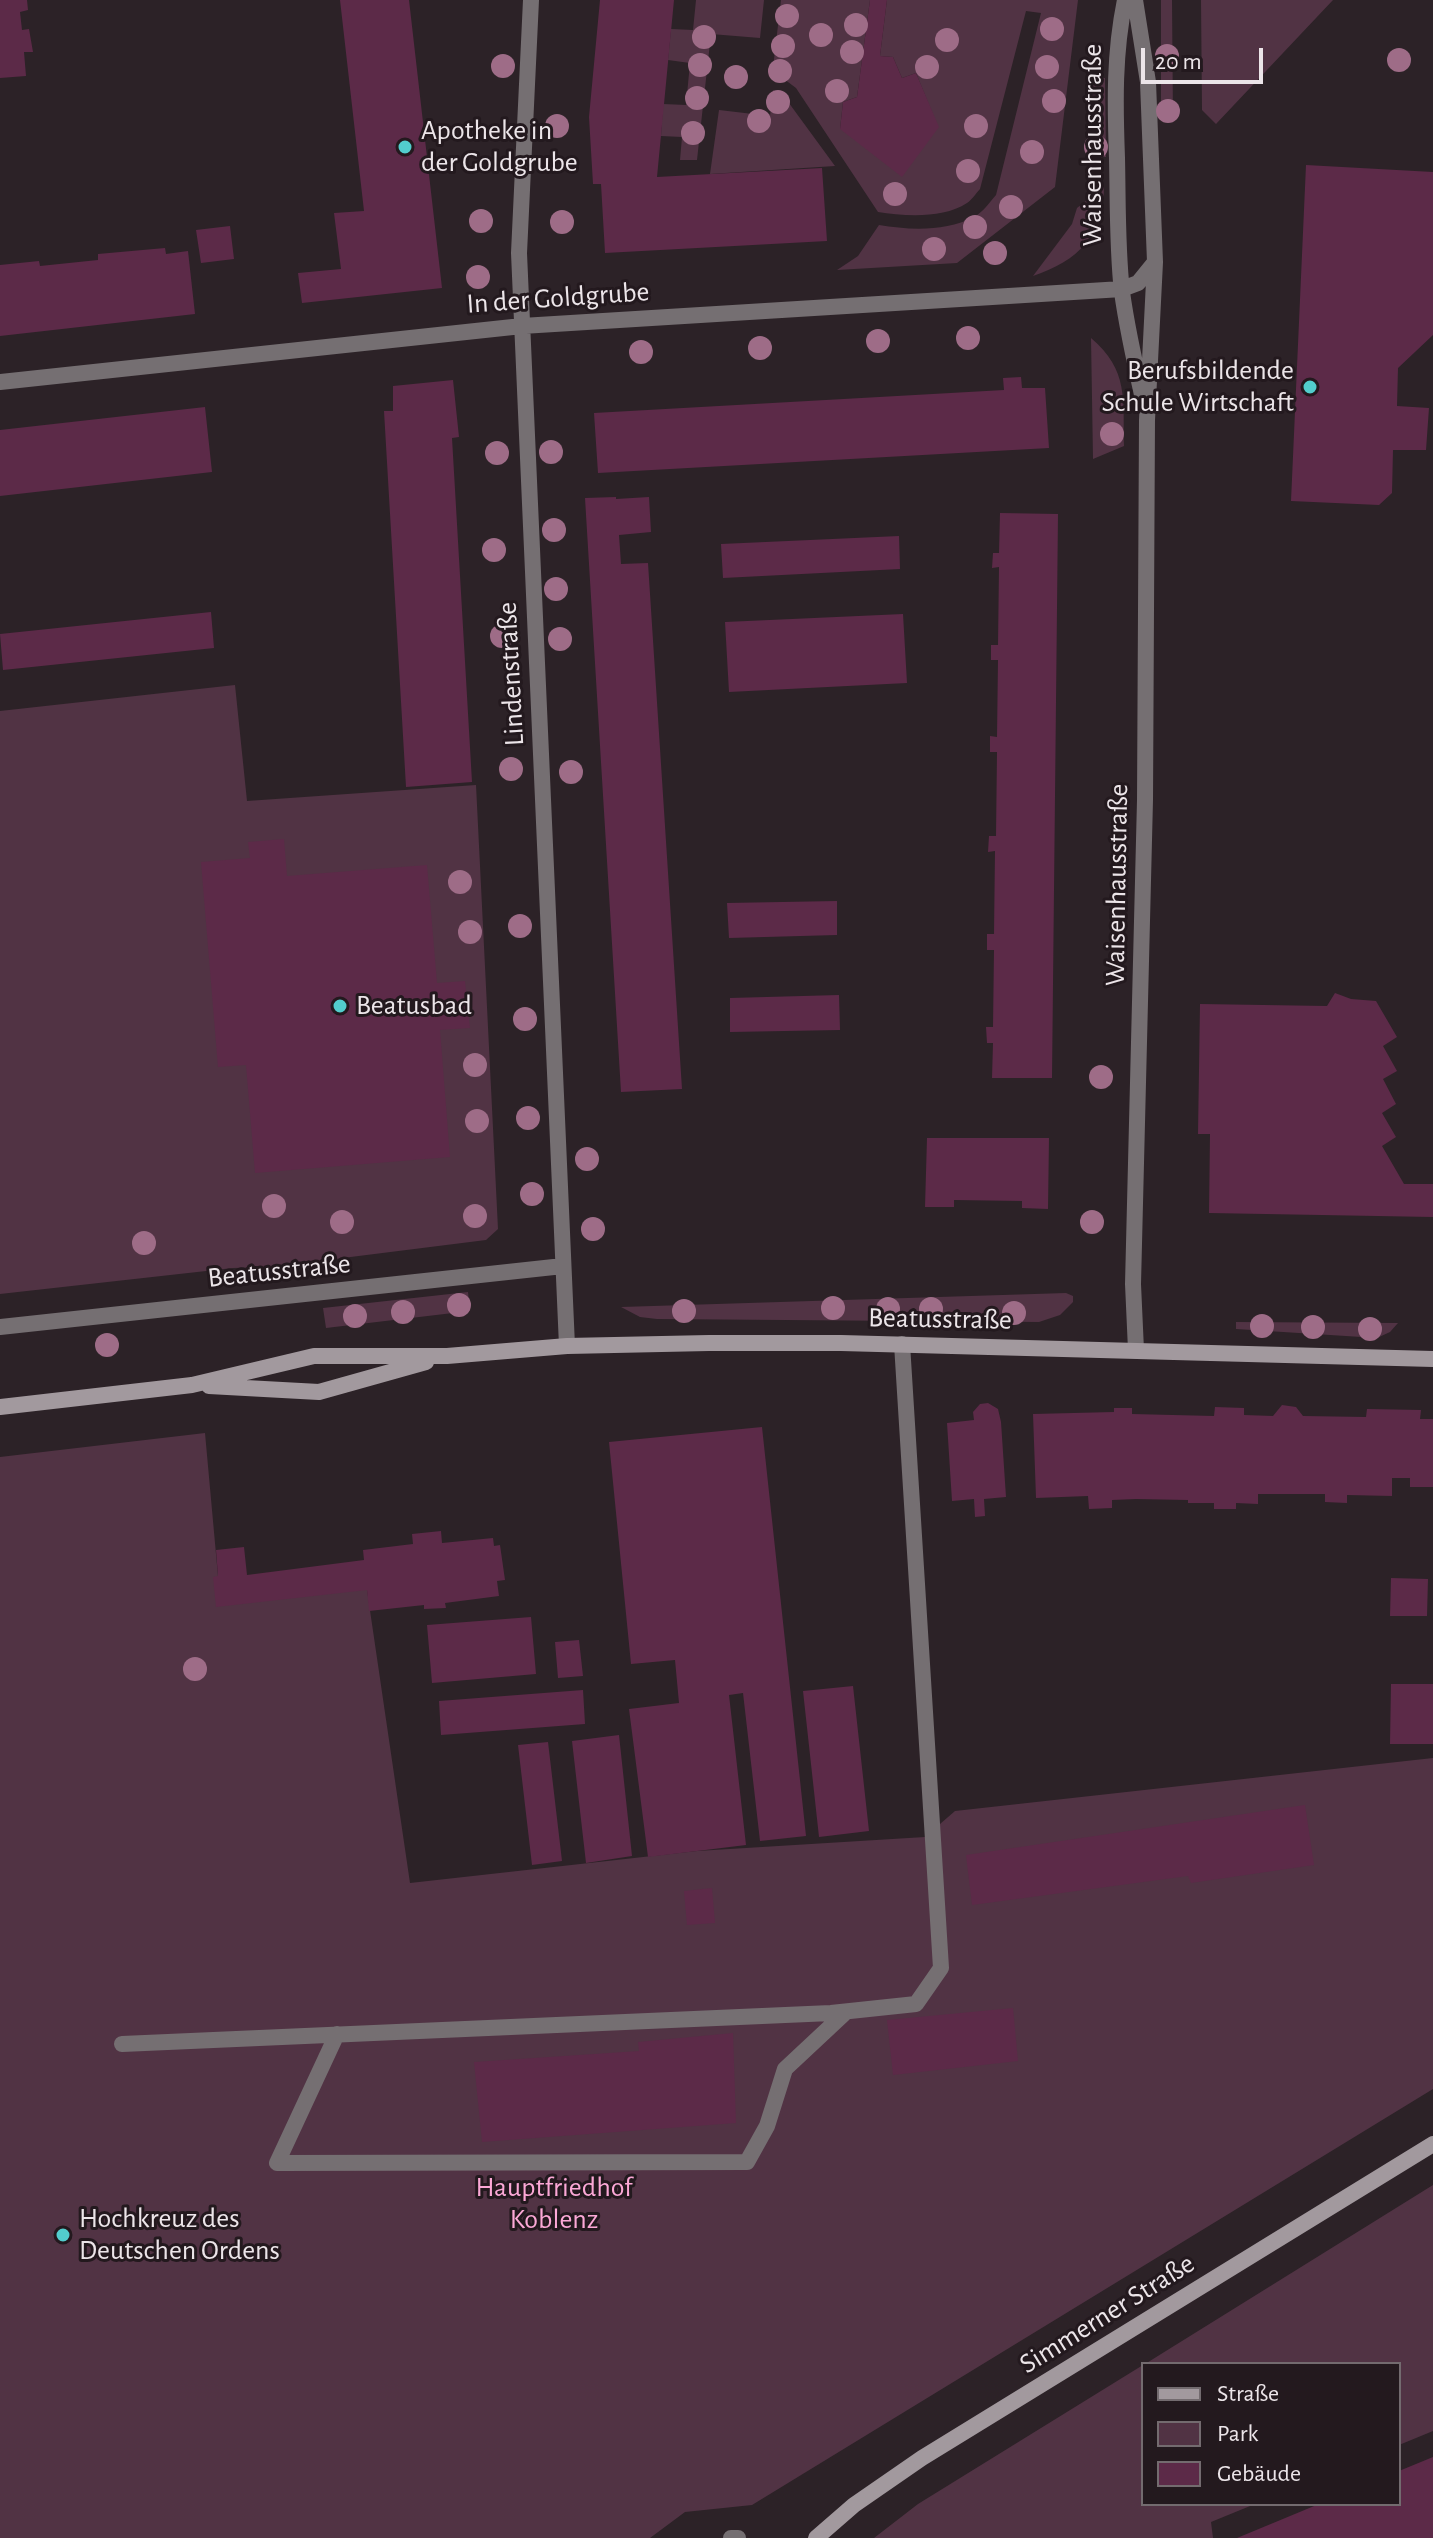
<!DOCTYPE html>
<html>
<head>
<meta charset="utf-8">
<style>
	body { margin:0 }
	#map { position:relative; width:1433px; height:2538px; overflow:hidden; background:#2c2227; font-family:"Alegreya Sans",sans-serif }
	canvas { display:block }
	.legend { position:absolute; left:1141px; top:2362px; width:260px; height:144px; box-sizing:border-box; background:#23191e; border:2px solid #736b6f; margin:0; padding:10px 14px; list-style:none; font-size:24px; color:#ece5e9 }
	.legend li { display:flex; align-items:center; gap:16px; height:40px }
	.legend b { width:40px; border:2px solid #736b6f }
	.scale { position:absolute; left:1141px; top:48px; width:122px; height:36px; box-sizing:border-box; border:4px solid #ece5e9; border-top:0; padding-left:10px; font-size:24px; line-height:28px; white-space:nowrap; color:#ece5e9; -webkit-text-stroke:6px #23191e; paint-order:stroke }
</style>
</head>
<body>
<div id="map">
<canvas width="1433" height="2538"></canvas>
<ul class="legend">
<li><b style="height:10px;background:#a2999e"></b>Straße</li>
<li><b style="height:22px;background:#513344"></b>Park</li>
<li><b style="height:22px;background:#5c2a48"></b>Gebäude</li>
</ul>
<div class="scale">20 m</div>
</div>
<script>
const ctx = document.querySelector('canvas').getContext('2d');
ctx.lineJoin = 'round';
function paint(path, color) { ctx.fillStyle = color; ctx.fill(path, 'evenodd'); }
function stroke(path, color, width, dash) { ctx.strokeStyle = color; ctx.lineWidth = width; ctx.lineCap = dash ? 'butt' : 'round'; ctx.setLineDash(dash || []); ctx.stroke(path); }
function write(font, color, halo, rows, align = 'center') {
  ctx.font = font + ' "Alegreya Sans",sans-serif'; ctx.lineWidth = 6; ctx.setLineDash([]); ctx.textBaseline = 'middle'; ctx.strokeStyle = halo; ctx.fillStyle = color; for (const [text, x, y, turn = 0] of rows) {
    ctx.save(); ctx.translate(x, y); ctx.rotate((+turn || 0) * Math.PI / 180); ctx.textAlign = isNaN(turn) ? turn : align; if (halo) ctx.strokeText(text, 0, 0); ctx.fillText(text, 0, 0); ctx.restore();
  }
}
paint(new Path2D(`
	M696,0h68l-4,38 -49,-4 -14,126h-17l2,-23 -21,-1 2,-32 23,1 4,-42 -22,-3 3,-31 22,1z
	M781,0h89l-13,97 -14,5 -3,27 98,-2 -22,-54 -14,5 -9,-21 -13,-1 7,-56h191l-23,187 -98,76 -120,7 21,-14 21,-31c30,5 66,7 95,-8 8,-4 16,-15 22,-22l45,-182 -15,-2 -46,178c-4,4 -8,11 -13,14 -24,16 -63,13 -89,9l-82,-124 -12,-9 -12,-3z
	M1161,0h11l1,120h-12z
	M1201,0h132l-117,124 -14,-14z
	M1093,78h12l1,79h-20z
	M773,90l6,2 7,7 49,67 -125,8 9,-64 51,6z
	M1104,187c0,48 -26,74 -71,89l39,-52 5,-16z
	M1091,338c38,32 32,62 33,108l-31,13z
	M235,685l12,116 229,-16 22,444 -12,11 -215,27 -38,1 -233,26v-583z
	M468,1292l2,19 -144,17 -3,-20z
	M1066,1293l7,3v6l-13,13 -21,7 -382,-3 -17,-2 -19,-10z
	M1236,1322l162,1 -8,9 -13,6 -141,-9z
	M205,1433l13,143 149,14 43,293 287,-32 228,-14 30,-26 478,-53v331l-681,416 -67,7 -35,26h-650v-1081z
	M1433,2185v246l-34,14v-81h-254z
	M1143,2365v139h112l-44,18 2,16h-339l44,-34z`), '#513344');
paint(new Path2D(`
	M0,0h27l1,10 -8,2 2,18 7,-1 4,23h-9l2,24 -26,2z
	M340,0h69l33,288 -140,15 -4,-30 43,-4 -7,-56 30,-2z
	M600,0h74l-17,177 165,-9 5,73 -222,12 -4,-69h-8l-4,-67z
	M870,0h17l-7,56 13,1 9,21 14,-5 23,54 -37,50 -62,-48 3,-27 14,-5z
	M1306,165l127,7v163l-35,33 -1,38 32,2 -3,42h-33l-1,43 -13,12 -88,-4z
	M230,226l4,33 -33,4 -5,-33z
	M165,248l1,6 22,-3 7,63 -195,22v-71l39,-4 1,5 58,-6v-6z
	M1021,377l1,11h23l4,60 -451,25 -4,-60 410,-23 -1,-12z
	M453,380l6,57 -7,1 20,344 -66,5 -22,-376h9v-25z
	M205,407l7,65 -212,24v-66z
	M616,497v2l33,-2 2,35 -32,3 2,29 27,-1 34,526 -61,3 -36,-594z
	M1000,513l58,1 -6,564h-60l1,-35h-6l-1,-16h7l1,-77h-7v-16h7l1,-83 -7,1 1,-16h7l1,-84h-7v-16l7,1 1,-77h-7v-15h7l1,-78 -7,1 1,-15h6z
	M899,536l1,33 -177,9 -2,-34z
	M211,612l3,36 -211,22 -3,-36z
	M903,614l4,69 -178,9 -4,-70z
	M284,839l3,37 140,-11 10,118 28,-2 5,47 -30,2 10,127 -195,16 -9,-108 -28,2 -17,-205 49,-4 -2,-16z
	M837,901v34l-108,3 -2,-35z
	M1335,993l16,6 25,2 21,36 -14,9 14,25 -14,8 13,25 -14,9 14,24 -14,9 22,38h29v33l-224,-4 1,-79h-12l2,-130 127,2z
	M839,995l1,35 -110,2v-34z
	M927,1138h122l-1,71 -26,-1v-7l-68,-1v7h-29z
	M988,1403l10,6 3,13 5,75 -22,2 1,17 -10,1 -1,-18 -22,2 -5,-78 27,-3 -1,-8 7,-8z
	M1282,1405l14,2 7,9 63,1 1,-8 54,1 -1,9h13v68h-23v-9h-18v18l-45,-1v8l-22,-1v-8h-67v10l-22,-1v6h-22v-6h-26v-3l-52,-1 -24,1v8l-23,1 -1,-13 -52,2 -3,-84 81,-2v-4h18v6l82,2 1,-9 29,1v7l29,1z
	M762,1427l44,409 -46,5 -17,-148 -14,2 17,150 -98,12 -19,-148 50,-6 -4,-43 -44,4 -22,-222z
	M441,1531l1,12 51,-5 1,8 6,-1 5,35 -8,1 2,15 -54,7 1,5 -22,1v-4l-55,6 -2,-21 -151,17 -3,-30 5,-1 -2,-26 28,-3 3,28 117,-15 -1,-10 50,-6 -1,-10z
	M1391,1578l37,1 -1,37h-37z
	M531,1617l5,57 -104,9 -5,-58z
	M579,1640l4,36 -25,2 -3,-36z
	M1391,1684h42v60h-43z
	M853,1686l16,145 -50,6 -16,-146z
	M583,1690l2,34 -144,11 -2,-34z
	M619,1735l13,121 -46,7 -14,-122z
	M548,1742l14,119 -30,4 -14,-120z
	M1305,1805l9,60 -123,18 -3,-7 -216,29 -6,-50z
	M712,1888l3,35 -28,2 -3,-34z
	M1013,2008l5,53 -125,14 -6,-55z
	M733,2033l3,90 -254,19 -8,-80 165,-11 -1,-9z
	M1433,2457v81h-196l82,-34h80v-33z`), '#5c2a48');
stroke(new Path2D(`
	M337,2034l-60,129 470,-1 20,-36 18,-57 61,-57
	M122,2044l709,-31 85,-9 25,-36 -39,-624
	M731,2538h7`), '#756f72', 16);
stroke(new Path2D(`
	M531,0l-12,253 48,1093
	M1125,0c-11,53 -10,104 -8,158 1,44 0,89 5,134 5,36 13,72 21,107
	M1135,0l13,82 7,180 -8,158 -2,380 -12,484 3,66
	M0,382l522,-56 600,-37 16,-6 17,-21
	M0,1327l563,-61`), '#756f72', 16);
stroke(new Path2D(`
	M209,1386l110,6 107,-30
	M0,1407l192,-22 122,-29h133l120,-10 142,-3h132l592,16
	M816,2538l38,-33 68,-47 511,-314`), '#a2999e', 16);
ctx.fillStyle = '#9e6c87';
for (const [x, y] of [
	[787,16],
	[856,25],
	[1052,29],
	[821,35],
	[704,37],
	[947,40],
	[783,46],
	[852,52],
	[1167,56],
	[1399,60],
	[700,65],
	[503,66],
	[927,67],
	[1047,67],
	[780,71],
	[736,77],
	[837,91],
	[697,98],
	[1054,101],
	[778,102],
	[1168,111],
	[759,121],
	[557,126],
	[976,126],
	[693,133],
	[1096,147],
	[1032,152],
	[968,171],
	[895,194],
	[1011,207],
	[481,221],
	[562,222],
	[975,227],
	[934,249],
	[995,253],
	[478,277],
	[968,338],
	[878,341],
	[760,348],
	[641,352],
	[1112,434],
	[551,452],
	[497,453],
	[554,530],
	[494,550],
	[556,589],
	[502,636],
	[560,639],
	[511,769],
	[571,772],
	[460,882],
	[520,926],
	[470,932],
	[525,1019],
	[475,1065],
	[1101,1077],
	[528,1118],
	[477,1121],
	[587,1159],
	[532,1194],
	[274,1206],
	[475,1216],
	[342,1222],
	[1092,1222],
	[593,1229],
	[144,1243],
	[459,1305],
	[833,1308],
	[888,1309],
	[931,1309],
	[684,1311],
	[403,1312],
	[1014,1313],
	[355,1316],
	[1262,1326],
	[1313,1327],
	[1370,1329],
	[107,1345],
	[195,1669]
]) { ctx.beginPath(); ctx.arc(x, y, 12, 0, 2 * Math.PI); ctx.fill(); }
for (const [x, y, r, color] of [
	[405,147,8,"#52cdcd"],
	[1310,387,8,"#52cdcd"],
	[340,1006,8,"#52cdcd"],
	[63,2235,8,"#52cdcd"]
]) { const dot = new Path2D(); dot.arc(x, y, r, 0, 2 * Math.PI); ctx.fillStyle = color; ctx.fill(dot); stroke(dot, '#23191e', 3); }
write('28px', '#ece5e9', '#23191e', [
	["Apotheke in",421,131],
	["der Goldgrube",421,163],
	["Berufsbildende",1294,371,"right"],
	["Schule Wirtschaft",1294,403,"right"],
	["Beatusbad",356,1006],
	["Hochkreuz des",79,2219],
	["Deutschen Ordens",79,2251]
], 'left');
write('28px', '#ece5e9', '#23191e', [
	["Waisenhausstraße",1093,145,-90],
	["In der Goldgrube",558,298,-4],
	["Lindenstraße",511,674,-93],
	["Waisenhausstraße",1117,885,-89],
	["Beatusstraße",279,1271,-6],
	["Beatusstraße",940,1319,1],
	["Simmerner Straße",1107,2314,-32]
]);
write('28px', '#fba8d6', '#23191e', [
	["Hauptfriedhof",554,2188],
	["Koblenz",554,2220]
]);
</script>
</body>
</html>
